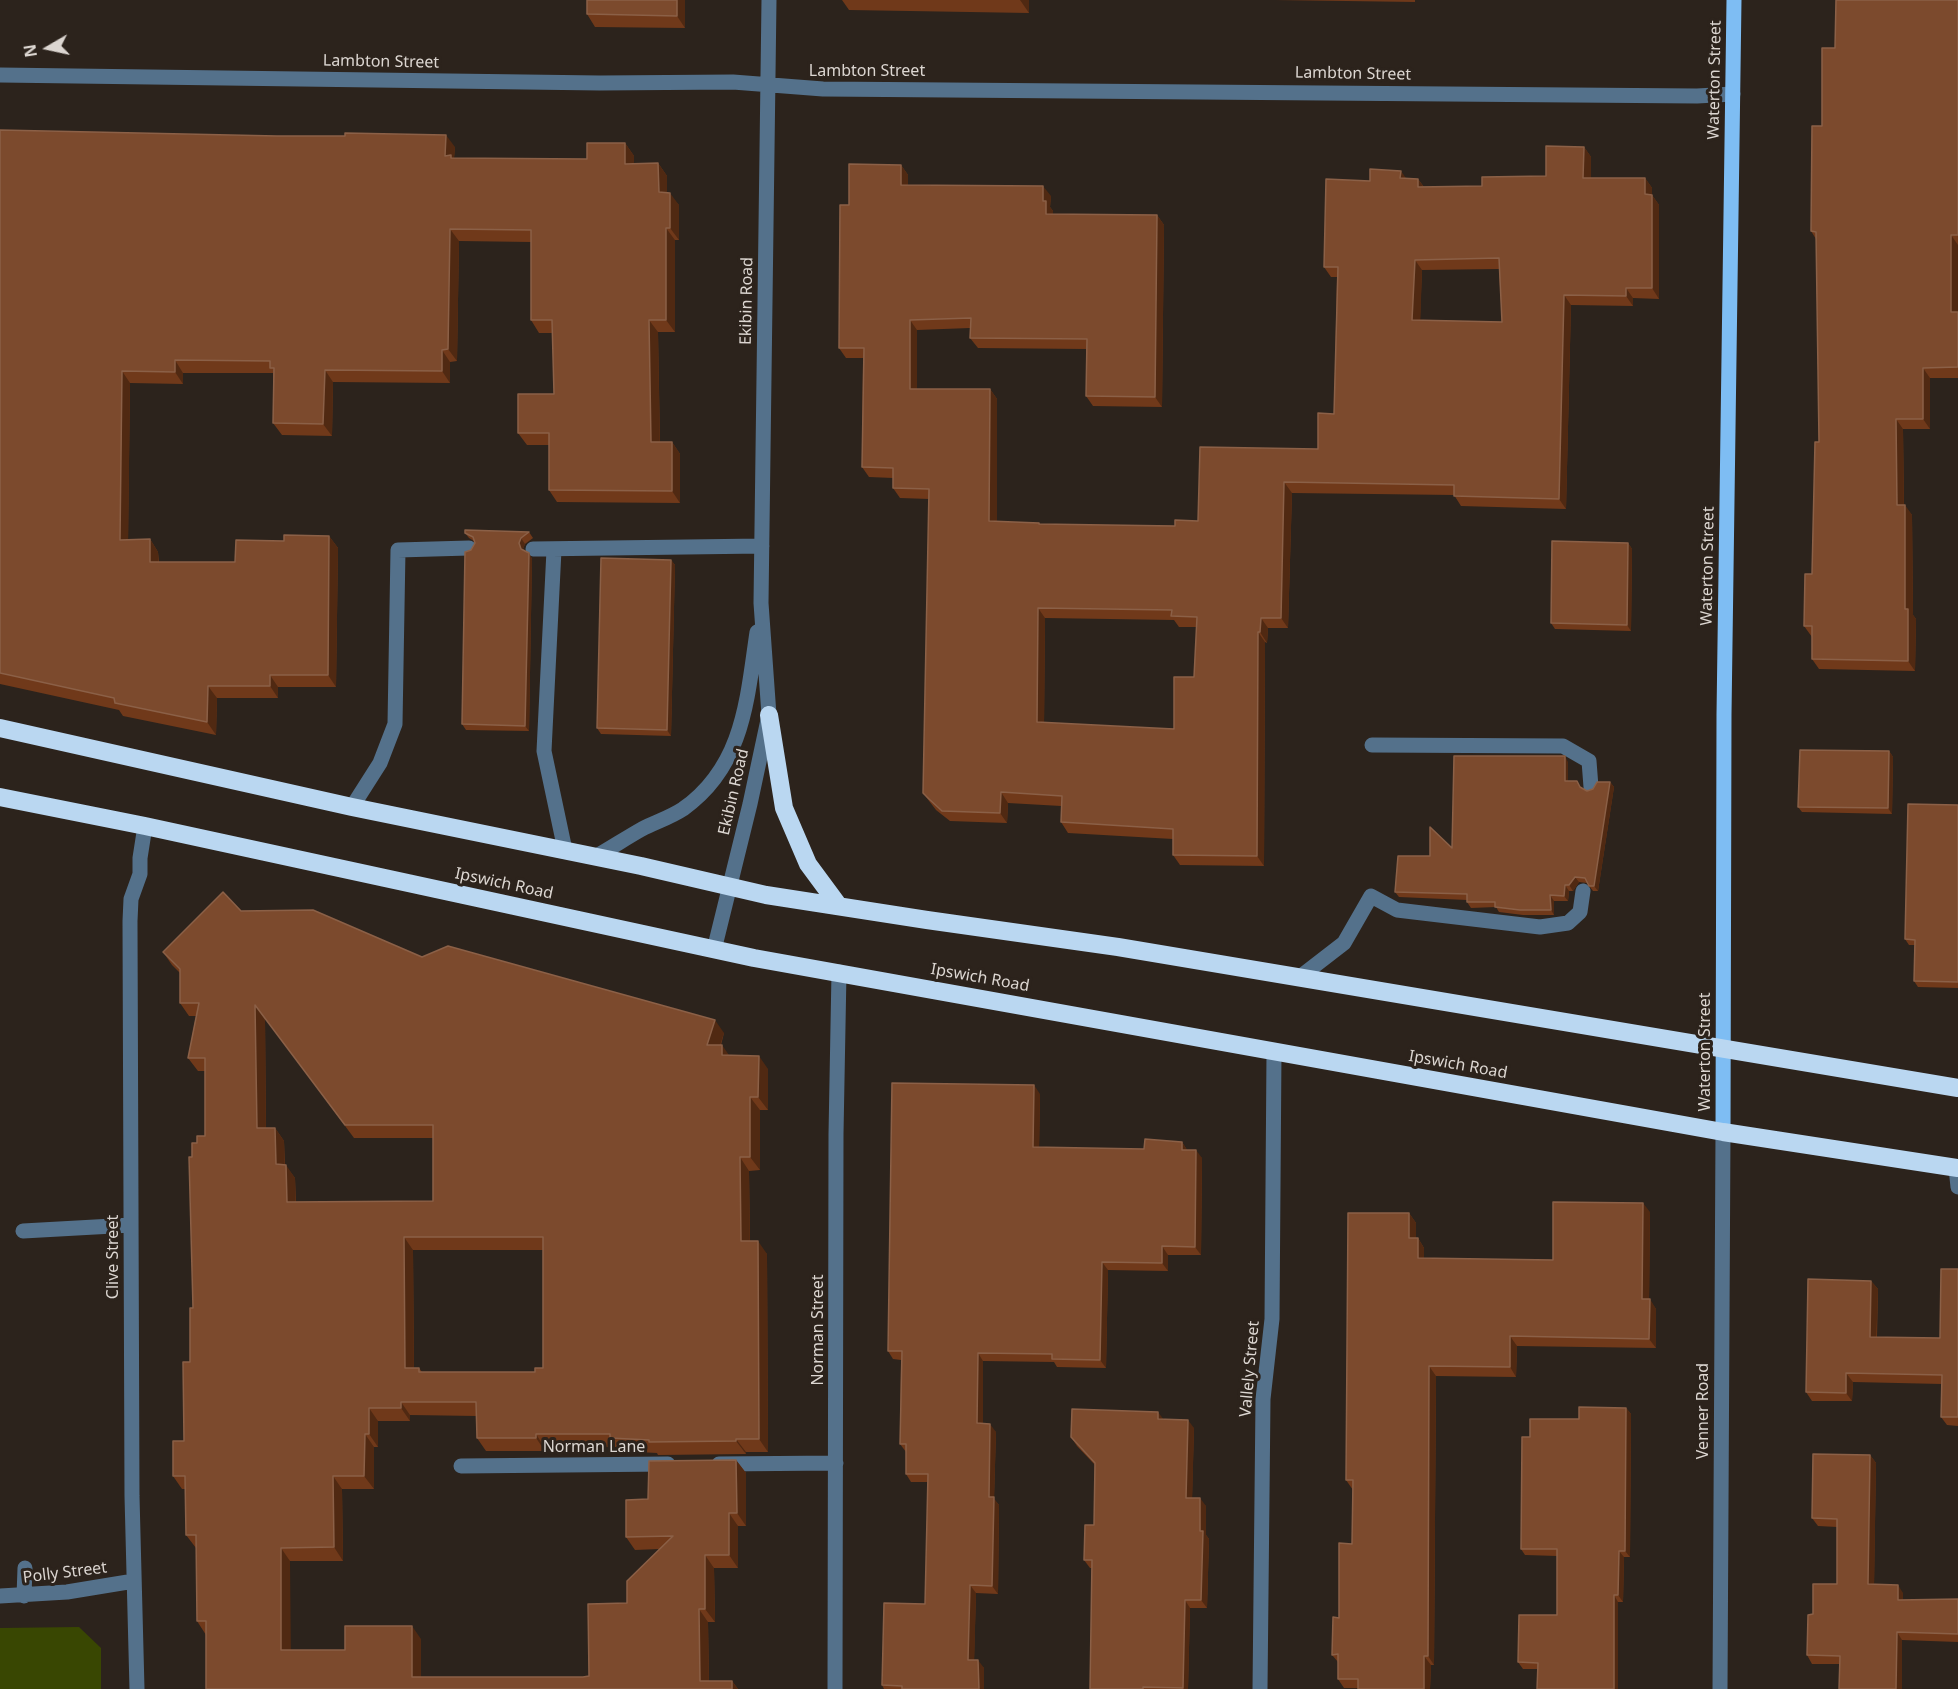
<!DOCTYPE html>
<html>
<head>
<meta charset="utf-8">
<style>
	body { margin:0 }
	#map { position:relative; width:1958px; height:1689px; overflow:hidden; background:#2c231c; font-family:"Noto Sans",sans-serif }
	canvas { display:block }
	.north { position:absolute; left:18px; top:18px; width:60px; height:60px; -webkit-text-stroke:4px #2c231c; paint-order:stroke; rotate:261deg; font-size:16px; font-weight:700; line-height:24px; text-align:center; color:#dcd6d1 }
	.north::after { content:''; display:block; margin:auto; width:21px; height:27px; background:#dcd6d1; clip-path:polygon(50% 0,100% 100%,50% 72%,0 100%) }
</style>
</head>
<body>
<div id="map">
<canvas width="1958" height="1689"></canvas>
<div class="north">N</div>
</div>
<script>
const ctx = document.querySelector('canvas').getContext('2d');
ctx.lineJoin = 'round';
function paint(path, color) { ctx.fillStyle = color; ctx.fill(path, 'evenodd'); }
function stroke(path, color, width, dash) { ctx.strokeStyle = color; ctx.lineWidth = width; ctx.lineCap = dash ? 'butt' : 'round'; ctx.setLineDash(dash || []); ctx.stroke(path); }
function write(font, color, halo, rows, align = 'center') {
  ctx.font = font + ' "Noto Sans",sans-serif'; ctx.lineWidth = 6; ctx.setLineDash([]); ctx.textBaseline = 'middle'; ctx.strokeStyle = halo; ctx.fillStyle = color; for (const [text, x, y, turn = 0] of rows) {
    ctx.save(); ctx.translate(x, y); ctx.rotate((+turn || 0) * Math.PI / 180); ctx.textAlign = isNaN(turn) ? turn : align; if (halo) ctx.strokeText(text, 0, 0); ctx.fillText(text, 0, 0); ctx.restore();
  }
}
paint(new Path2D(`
	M79,1627l22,21v41h-101v-61z`), '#394702');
stroke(new Path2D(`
	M0,75l600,8 133,-1 90,7 874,7 36,-2
	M533,549l229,-3
	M554,550l-10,201 21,99
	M1372,745l191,1 26,15 2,26
	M352,807l28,-44 15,-39 3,-174 71,-2
	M595,857c16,-9 31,-19 47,-28 14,-7 29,-12 41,-20 61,-43 64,-110 74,-177
	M714,950l36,-146 19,-89 -8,-112 8,-603
	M1300,977l44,-34 27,-47 26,14 143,17 28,-4 12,-11 3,-21
	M1956,1168l2,19
	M23,1231l108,-6
	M719,1464l117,-1
	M461,1466l207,-2
	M0,1596l67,-4 67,-11
	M24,1596l1,-28
	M137,1689l-5,-193 -2,-575 1,-22 9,-25v-16l5,-32
	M835,1689l1,-555 3,-162
	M1260,1689l3,-290 9,-80 2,-267
	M1720,1689l3,-557`), '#54718b', 15);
stroke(new Path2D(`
	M1723,1132l1,-418 10,-714`), '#7ebdf3', 15);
stroke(new Path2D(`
	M769,715l15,93 24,56 31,42
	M0,728l352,79 289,59 125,29 161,25 191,27 840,141
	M0,797l145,29 609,132 969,174 235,36`), '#bad7f1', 18);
paint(new Path2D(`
	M587,0h98v28l-90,-1 -8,-13z
	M842,0h187v13l-180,-3z
	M1275,0h365h-225v2z
	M1958,0v378h-28v51h-27l1,76 8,10 1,100 3,4 -1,52 -96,-2 -7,-10v-22l-8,-11 8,-52 7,-132 -3,-203 -5,-8 11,-105 13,-78z
	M0,130l455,17 -1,11 133,1 38,-16 9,13v8l24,-1 9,13v17l12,12v35h-4v92h-17l2,110h12l8,12v49l-123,-1 -8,-12v-45h-22l-9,-12 36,-39 -1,-61h-14l-8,-13v-78l-72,-1 -2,120 -7,1v21l-117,-1 -1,54 -50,-1 -9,-12v-50h-90v11l-53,-1 -2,157 22,-1 8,13 1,10h76l49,-21 45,-5 9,12 -2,139h-58v11h-61l-1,37 -93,-19 -4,-6 -119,-26z
	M1584,147l7,10v21h54l7,10v7l7,10v94l-26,-1v8l-62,-1 -5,204 -105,-3 -7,-11 -162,-2 -4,135h-20l-1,15 -2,-1 -1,224 -84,-1 -7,-10v-16l-105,-6 -7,-11v-16l-53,-3 -1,20 -57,-2 -14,-11 -13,-17 6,-294 -29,-1 -7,-10v-10l-24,-1 -7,-10 1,-109h-17l-7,-10 10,-143 52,-40 7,10v10l143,11 -1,11 3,4v3l104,1 7,10 -2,182 -69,-1 -7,-10v-47l-108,-1 -8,-10v-10l-53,2v59h73l7,10v123l42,1 1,1 135,2 23,-5 120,-72 16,-35 3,-137h-6l-7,-10 46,-86 36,-3 12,1 6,8 58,-1 64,-10zM1499,269l3,53 -82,-2 2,-50zM1045,618l129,2 5,7h18l-3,50 -20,52 -130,-6z
	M529,532l4,6 -8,6 -2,5 1,1 5,3 3,6 -3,172 -63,-1 -4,-6 9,-174 4,-7 -1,-2 -5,-3 -4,-5z
	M1628,543l4,6 -1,82 -76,-2 -4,-6z
	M671,560l4,5 -4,171 -70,-2 -4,-6z
	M1889,751l4,6 -1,57 -90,-2 -4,-5z
	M1568,762v19l13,6 1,2 5,2 23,-9 4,5 -16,104h-5l-6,-8 -8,-1 -6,9h-4l-1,10h-14v14h-31l-24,-3 -3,-5 -25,1 -4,-6v-2l-68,-3 -4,-5 35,-36 22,-8z
	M1958,805v183l-40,-1 -4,-6 1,-36h-6l-4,-6z
	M241,911l483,122 -3,12 8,11 39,13v41h-8v60l-11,1 1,70 17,13 1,198h-22v2l-88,1 -1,-2 -38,-2 -3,-4 -71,1v3h-59l-9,-13v-22l-67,-1v6h-32v26h-4v42h-32l1,72h-53v89h55l76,-11v38h162l6,-1 38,-73 32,-54 -24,1 -9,-13 22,-38 88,-39 10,13v53h-8v42h-24l1,54h-7l1,59h23l6,8h-532v-54l-9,-14 -1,-73 -10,-13 -1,-46h-3l-9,-13 11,-35 6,-79 3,-54 -1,-151 5,-14 8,-7v-65h-7l-10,-13 8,-42h-7l-9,-13v-30l-8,-8 -9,-13zM265,1018l89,120h79v63l-137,1 -1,-24 -10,-13 -1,-24 -9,-13h-9zM413,1250h130v118l-8,4h-113l-3,-4h-5z
	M1040,1094l-1,54 105,1 38,-7 5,8 15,8 -1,97h-33v16l-60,-1 -2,98 -49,-1 -3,-5 -71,-1v63l13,8 -2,67 5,6 -1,89 -22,-1 -2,67 10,8v21h-100l-2,-4 43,-81 3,-122h-17l-5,-8v-22l-6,-8 1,-84 -8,-1 -5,-8z
	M1650,1212l-1,87 7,10v39l-139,-2 -1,31 -80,-1 -2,289h-3l-1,24 -86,-1 -6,-9v-17l-6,-7 20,-111 1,-54 -7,-10 63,-267 7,10v15h2l6,10v10l129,2z
	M1958,1269v157l-11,-1 -6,-8 1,-33 -89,-2 -1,19h-40l-6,-9 65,-111 7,8 -1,48 63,1z
	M1626,1408l5,6 -1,143h-6l-1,45h-5v87h-81l1,-20h-15l-5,-7 39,-47v-59l-32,-1 -4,-6 9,-112 49,-18z
	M1164,1420l30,8 -2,70 14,8v29l3,4 -2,69h-17l-2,81h-98l2,-121h-2l-6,-8 10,-35 1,-60 -18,-19 -6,-9z
	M1870,1455l6,8 -2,121 29,9v7l55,-1v43l-56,-2 -62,24h-28l-5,-9 6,-41 24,-30v-57l-19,-1 -6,-8z`), '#70391a');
paint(new Path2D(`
	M677,0h8v28l-8,-12z
	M1020,0h9v13z
	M446,135l9,12 -1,12 -9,-3z
	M625,143l9,13v20l-9,-12z
	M1584,147l7,10v31l-8,-10z
	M658,163l9,13v28l-8,-12z
	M901,165l7,10v20l-7,-10z
	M1401,171l7,10 -8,-3z
	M1645,178l7,10v17l-7,-11z
	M1418,179l7,10 -7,-2z
	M1043,186l8,10 -1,11 3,4v13l-7,-10 -3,-13z
	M670,193l9,12v35l-9,-12z
	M1652,195l7,10v94l-7,-11z
	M1157,215l7,10 -2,182 -7,-10z
	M666,228l9,12v92l-9,-12z
	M450,229l9,12 -2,120 -9,-12z
	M1951,235l7,10v76l-7,-9z
	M1415,260l7,10 -2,60 -8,-10z
	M1626,288l7,10v8l-7,-10z
	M1564,295l7,10 -5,204 -7,-10z
	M649,320l9,12 2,122 -9,-12z
	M910,320l7,10v69l-7,-10z
	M442,350l8,12v21l-8,-12z
	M175,360l8,13v11l-8,-12z
	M1923,368l7,10v51l-7,-10z
	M325,370l8,12 -1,54 -9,-12z
	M122,371l8,12 -2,169 -8,-12z
	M990,389l7,10v133l-8,-11z
	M1896,419l7,10 1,86 -7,-10z
	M672,442l8,12v49l-8,-12z
	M1284,482l8,11 -4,135 -7,-10z
	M1905,505l7,10 1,100 3,4 -1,52 -7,-10 -3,-52z
	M329,536l9,12 -2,139 -8,-12z
	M521,538l4,6 -2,5 2,5 -4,-5 -2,-6z
	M150,539l8,13 1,23 -9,-13z
	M1628,543l4,6 -1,82 -4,-6z
	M529,553l3,6 -3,172 -4,-5z
	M671,560l4,5 -4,171 -4,-6z
	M1038,608l7,10 -1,115 -7,-11z
	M1261,618l7,10 -1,15 -7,-11z
	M1258,632l7,10 -1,224 -7,-10z
	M270,675l8,12v11l-8,-12z
	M208,686l9,12 -1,37 -9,-13z
	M1889,751l4,6 -1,57 -4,-6z
	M1565,756l3,6v25l-3,-6z
	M1610,782l4,5 -16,104 -4,-5z
	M1001,792l7,11 -1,20 -7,-10z
	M1575,877l4,5 -6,9 -4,-6z
	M1565,885l4,6 -1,10 -4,-5z
	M1550,895l4,6v14l-3,-5z
	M255,1005l10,13 1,123 -9,-13z
	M715,1020l9,13 -8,25 -9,-13z
	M722,1045l9,13 -9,-3z
	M759,1056l9,13v41l-10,-13z
	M1034,1085l6,9 -1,62 -6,-9z
	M750,1097l10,13v60l-10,-13z
	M275,1128l9,13 1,37 -9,-14z
	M1182,1142l5,8h-5z
	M1196,1150l6,8 -1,97 -6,-8z
	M740,1157l9,14 1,83 -9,-13z
	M286,1165l9,13 1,38 -9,-14z
	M1643,1203l7,9 -1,97 -7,-10z
	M1409,1213l7,10v25l-7,-10z
	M404,1237l9,13 1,131 -9,-13z
	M1418,1238l6,10v20l-6,-10z
	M758,1241l9,13 1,198 -9,-13z
	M1162,1246l6,9v16l-6,-8z
	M1102,1262l6,8 -2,98 -6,-8z
	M1871,1281l7,8 -2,57 -6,-9z
	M1650,1299l6,10v39l-7,-9z
	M1510,1336l7,10 -1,31 -6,-10z
	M978,1353l5,8v71l-6,-9z
	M1429,1366l7,10 -2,289 -6,-9z
	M1846,1373l7,9 -1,19 -6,-8z
	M401,1402l9,13v6l-9,-13z
	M369,1408l9,13v26l-9,-13z
	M1626,1408l5,6 -1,143 -5,-6z
	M1158,1412l6,8 -6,-1z
	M1188,1420l6,8 -2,78 -6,-8z
	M990,1424l6,8 -2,67 5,6 -1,89 -6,-8 -3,-89z
	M365,1434l9,13v42l-10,-13z
	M536,1434l9,14v3l-9,-13z
	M736,1439l10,13v2l-10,-13z
	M1870,1455l6,8 -2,129 -6,-8z
	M736,1460l10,13v53l-9,-13z
	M333,1476l9,13 1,72 -9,-14z
	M1200,1498l6,8v29l3,4 -2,69 -6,-8z
	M729,1513l9,13v42l-9,-13z
	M281,1548l9,13 1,103 -10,-14z
	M1619,1551l5,6 -1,45 -5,-7z
	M705,1555l9,13 1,54 -10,-13z
	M970,1585l6,8 -2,75 -6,-8z
	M1898,1585l5,8v15l-5,-8z
	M1614,1595l4,7v87h-4z
	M1185,1600l5,8 -2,81h-4l-1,-1z
	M699,1609l9,13 1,67 -9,-8z
	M412,1626l9,13v50l-9,-12z
	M1897,1632l5,8v49h-6z
	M1424,1656l7,9 -1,24h-6z
	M978,1660l6,8v21h-5z
	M732,1681l6,8h-6z`), '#502912');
const building = new Path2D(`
	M587,0h90v16l-90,-2z
	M1836,0h122v235h-7v77h7v55l-35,1v51h-27l1,86h8v104h3v52l-96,-2v-33h-8l1,-52h7l3,-132h4l-3,-210 -5,-1 1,-105h10v-78h13z
	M0,130l277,6h68v-3l101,2 -1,21 6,-1v3l136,1v-16h38v21l33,-1 1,29 11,1v35h-4v92h-17l2,122h21v49l-123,-1v-57h-31v-39h36l-2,-74h-21v-90l-81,-1 -2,120 -6,1v21l-117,-1 -2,54 -50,-1 1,-55h-4v-7l-95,-1v12l-53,-1 -2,169 30,-1v23h85l1,-22 48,1v-6l45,1 -1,139h-58v11h-62l-1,36 -92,-19 -1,-5 -114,-25z
	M1546,146l38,1 -1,31h62v16l7,1v93h-26v8l-62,-1 -5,204 -105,-3v-11l-170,-3 -3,136h-20l-1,14h-2l-1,224 -84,-1v-26l-112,-7 1,-26 -61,-4 -1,21 -58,-2 -13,-12 -6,-6 6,-304 -36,-1v-20l-31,-1 2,-119h-25l1,-143h9v-41l52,1v20l142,1v15h3v13l111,1 -2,182 -69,-1 1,-57 -117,-1 1,-20 -61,2v69h80l-1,132 50,2v1l136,2v-6l23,1 2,-74 118,2v-36l16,1 4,-147h-14l2,-88 44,2v-12l31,2 -1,7 18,1v8l64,-1v-9l64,-1zM1499,258l3,64 -90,-2 3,-60zM1038,608l134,2 -1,6 26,1 -3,60h-20v52l-137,-7z
	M465,530l64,2 -8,6 -2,5 2,6 8,4 -4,173 -63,-2 3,-172 6,-2 4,-7 -2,-6 -8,-4z
	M1552,541l76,2 -1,82 -76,-2z
	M601,558l70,2 -4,170 -70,-2z
	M1800,750l89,1 -1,57 -90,-1z
	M1454,756h111v25h12l3,6 7,4 6,-2 4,-7h13l-16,104h-5l-4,-8 -10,-1 -6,8h-4l-1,11 -14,-1 1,15h-31l-25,-3v-5h-28v-8l-72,-2 3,-36h32v-29l22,21z
	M1908,804l50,1v177l-44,-1 1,-41 -10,-1z
	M223,892l18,19 72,-1 109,47 26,-11 267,74 -8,25h15v10l37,1 -1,41h-8v60h-10l1,84h17l1,198h-23v2l-87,1v-2l-39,-2v-4h-74v4h-59l-1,-36h-75v6h-32v26h-4l-1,42h-31l1,71 -53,1v102h64v-24h67v51h171l6,-1 -1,-72 39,-1v-22l46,-45 -47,1v-37l22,-1 1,-38 87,-1 1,53h-8v42h-24v54h-6l1,72h32v8h-526v-68h-9l-1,-86h-10l-1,-59h-12v-35h11l-1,-79h7v-54h3l-4,-151h3v-14h5v-7h8v-78h-17l11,-55h-19v-34l-17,-17zM255,1005l90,120h88v76l-146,1 -1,-37 -10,-1 -1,-36h-18zM404,1237h139v131h-8v4h-116v-4h-14z
	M892,1083l142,2 -1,62 111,2 1,-10 37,3v8h14l-1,97 -33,-1v17l-60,-1 -2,98 -48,-1v-5l-74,-1 -1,70 13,1 -1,73h5l-2,89 -22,-1 -2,75h10l1,29h-77v-3l-20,-1 2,-82 41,1 3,-130h-22v-30h-6l2,-93h-14z
	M1553,1202l90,1 -1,96h8l-1,40 -139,-3v31l-81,-1 -1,290h-4v33h-66v-10h-20v-25l-6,1 1,-38 6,1v-75l13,1 1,-64h-7l2,-267h61v25h9v20l135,2z
	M1941,1269h17v148h-17l1,-42 -96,-2v20l-40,-1 2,-113 63,2 -1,56 70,1z
	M1579,1407l47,1 -1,143h-6l-1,44h-4v94h-77l1,-26 -20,-1 1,-47h38v-66h-36l1,-112h8v-18h49z
	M1072,1409l86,3v7l30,1 -2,78h14v33h3l-2,69h-16l-2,88 -40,-1v2h-53l2,-129h-8l1,-35h9l1,-62 -24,-26z
	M1813,1454l57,1 -2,129 30,1v15l60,-1v35l-61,-2 -1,57h-57l1,-33 -33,-1 1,-40 5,-1v-30h24v-65l-25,-1z`);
paint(building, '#7c4a2d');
stroke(building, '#8b6047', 1.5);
write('16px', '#dcd6d1', '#2c231c', [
	["Lambton Street",381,62,1],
	["Lambton Street",867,71],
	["Lambton Street",1353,74,1],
	["Waterton Street",1715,80,-89],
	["Ekibin Road",747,301,-89],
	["Waterton Street",1708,566,-89],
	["Ekibin Road",734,792,-77],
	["Ipswich Road",504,884,12],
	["Ipswich Road",980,978,10],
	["Waterton Street",1705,1052,-90],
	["Ipswich Road",1458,1065,10],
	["Clive Street",113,1257,-90],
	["Norman Street",818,1330,-90],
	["Vallely Street",1250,1369,-85],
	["Venner Road",1703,1411,-90],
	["Norman Lane",594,1447],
	["Polly Street",65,1573,-7]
]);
</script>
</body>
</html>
